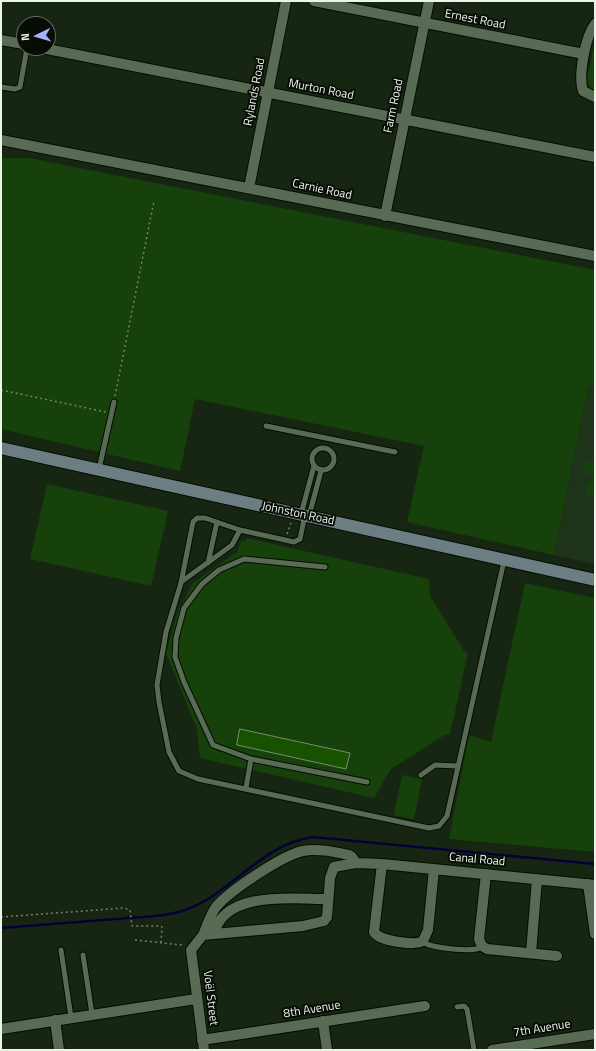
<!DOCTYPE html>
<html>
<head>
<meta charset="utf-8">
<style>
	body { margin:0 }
	#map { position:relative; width:596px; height:1051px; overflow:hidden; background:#172613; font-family:"Titillium Web",sans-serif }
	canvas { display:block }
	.frame { position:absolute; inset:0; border:2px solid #ebf6e9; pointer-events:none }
	.north { position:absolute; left:16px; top:16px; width:40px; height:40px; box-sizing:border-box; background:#070d05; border:1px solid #626a60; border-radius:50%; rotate:265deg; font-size:11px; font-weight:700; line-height:16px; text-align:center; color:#ebf6e9 }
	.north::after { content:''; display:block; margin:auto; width:14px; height:18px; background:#a4b2fc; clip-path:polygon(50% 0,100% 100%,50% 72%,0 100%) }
</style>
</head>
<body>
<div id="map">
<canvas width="596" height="1051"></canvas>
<div class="frame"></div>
<div class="north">N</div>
</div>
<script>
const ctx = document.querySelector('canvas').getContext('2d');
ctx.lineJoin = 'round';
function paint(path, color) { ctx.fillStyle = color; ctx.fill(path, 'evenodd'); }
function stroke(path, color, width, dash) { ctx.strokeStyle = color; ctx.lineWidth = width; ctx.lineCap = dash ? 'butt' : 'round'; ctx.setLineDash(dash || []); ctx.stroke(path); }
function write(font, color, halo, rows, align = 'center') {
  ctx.font = font + ' "Titillium Web",sans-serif'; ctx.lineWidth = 4; ctx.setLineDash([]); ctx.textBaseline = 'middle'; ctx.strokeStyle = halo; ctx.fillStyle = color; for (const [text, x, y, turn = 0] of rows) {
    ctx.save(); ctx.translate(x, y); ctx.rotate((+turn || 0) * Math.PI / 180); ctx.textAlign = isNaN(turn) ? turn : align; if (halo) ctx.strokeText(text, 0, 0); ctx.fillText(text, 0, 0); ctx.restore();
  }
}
paint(new Path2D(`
	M588,385l7,2v177l-41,-9z`), '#1f321a');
paint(new Path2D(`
	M595,40v51l-3,-1 -5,-9z
	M1,158h28l566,112v117l-7,-1 -34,169 -147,-33 17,-76 -229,-47 -15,72 -179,-42z
	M595,460v14h-10l-1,-13z
	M586,483h9v14l-8,1z
	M47,484l121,27 -17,75 -121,-27z
	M246,538l183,41 1,17 34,55 4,1 -18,82h-4l-55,35 -17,29 -174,-40 -3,-29 -31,-76 12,-42 15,-28 44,-31 5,-12 3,1z
	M525,583l70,15v254l-146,-13 20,-104 22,7z
	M402,775l20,4 -8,40 -20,-4z`), '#17410a');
stroke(new Path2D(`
	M1,928c38,-3 77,-6 115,-9 23,-2 48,-2 69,-9 48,-17 76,-66 128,-73l282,27`), '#070035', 2.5);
const building = new Path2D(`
	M240,729l110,24 -4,16 -109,-24z`);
paint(building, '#175201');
stroke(building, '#798b74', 1);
const lane = new Path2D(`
	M1,87l14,2 5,-2 7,-39
	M266,426l129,26
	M312 459a11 11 0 1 1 22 0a11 11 0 1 1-22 0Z
	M99,469l15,-67
	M301,514l13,-48
	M305,515l-5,24 -6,3 -54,-12 -35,-12h-8l-4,4 -12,61 -15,49 -9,53 2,17 10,50 10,19 19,8 231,49 10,-2 8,-10 57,-255
	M309,516l12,-45
	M208,563l9,-41
	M325,567l-81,-8 -25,11 -17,14 -18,24 -8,30 -1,19 9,25 29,63 38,14 116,23
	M181,582l51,-37 8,-15
	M421,775l14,-10 23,1
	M246,788l5,-29
	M422,942c11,6 50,11 61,5
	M61,950l10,67
	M83,955l9,59
	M457,1007l7,-1 3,3 7,41`);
const street = new Path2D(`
	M314,1l270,53
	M595,24c-10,13 -17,52 -12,67l12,6
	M1,40l23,4
	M42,48l553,109
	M1,140l594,116
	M249,188l37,-187
	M385,216l44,-215
	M382,864l-8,68c5,9 40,14 49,9l5,-11 6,-61
	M486,874l-7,65 3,7 5,3 70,7
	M588,884l7,50
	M214,934c10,-44 79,-35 113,-35
	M203,935c4,-9 7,-20 13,-28 13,-16 67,-52 87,-56 15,-3 32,1 46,4l3,2 4,6
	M531,953l6,-74
	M55,1020l4,30
	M323,1021l4,29
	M1,1029l195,-30
	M202,1040l223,-34
	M204,1050l-13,-100 12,-15 100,-9 21,-5 3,-4 3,-39 4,-11 22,-4 26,1 213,21
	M492,1050l103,-16`);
const secondary = new Path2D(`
	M1,448l594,132`);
stroke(lane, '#030e01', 7);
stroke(street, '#030e01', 12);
stroke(secondary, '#030e01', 14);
stroke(new Path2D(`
	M1,390l105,22
	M115,396l39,-195
	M287,534l4,-11
	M1,917l123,-9 6,2 2,16h29l1,1 -1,15
	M135,940l47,5`), '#73806f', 1.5, [2, 3]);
stroke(lane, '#596b55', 5);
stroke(street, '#596b55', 10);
stroke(secondary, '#6c7d84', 12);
write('12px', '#ebf6e9', '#070d05', [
	["Ernest Road",475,20,11],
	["Murton Road",321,90,11],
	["Rylands Road",255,92,-79],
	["Farm Road",394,106,-78],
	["Carnie Road",322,190,12],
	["Johnston Road",298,514,12],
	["Canal Road",477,860,5],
	["Voël Street",210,998,83],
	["8th Avenue",312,1010,-9],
	["7th Avenue",542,1029,-9]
]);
</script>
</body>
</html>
